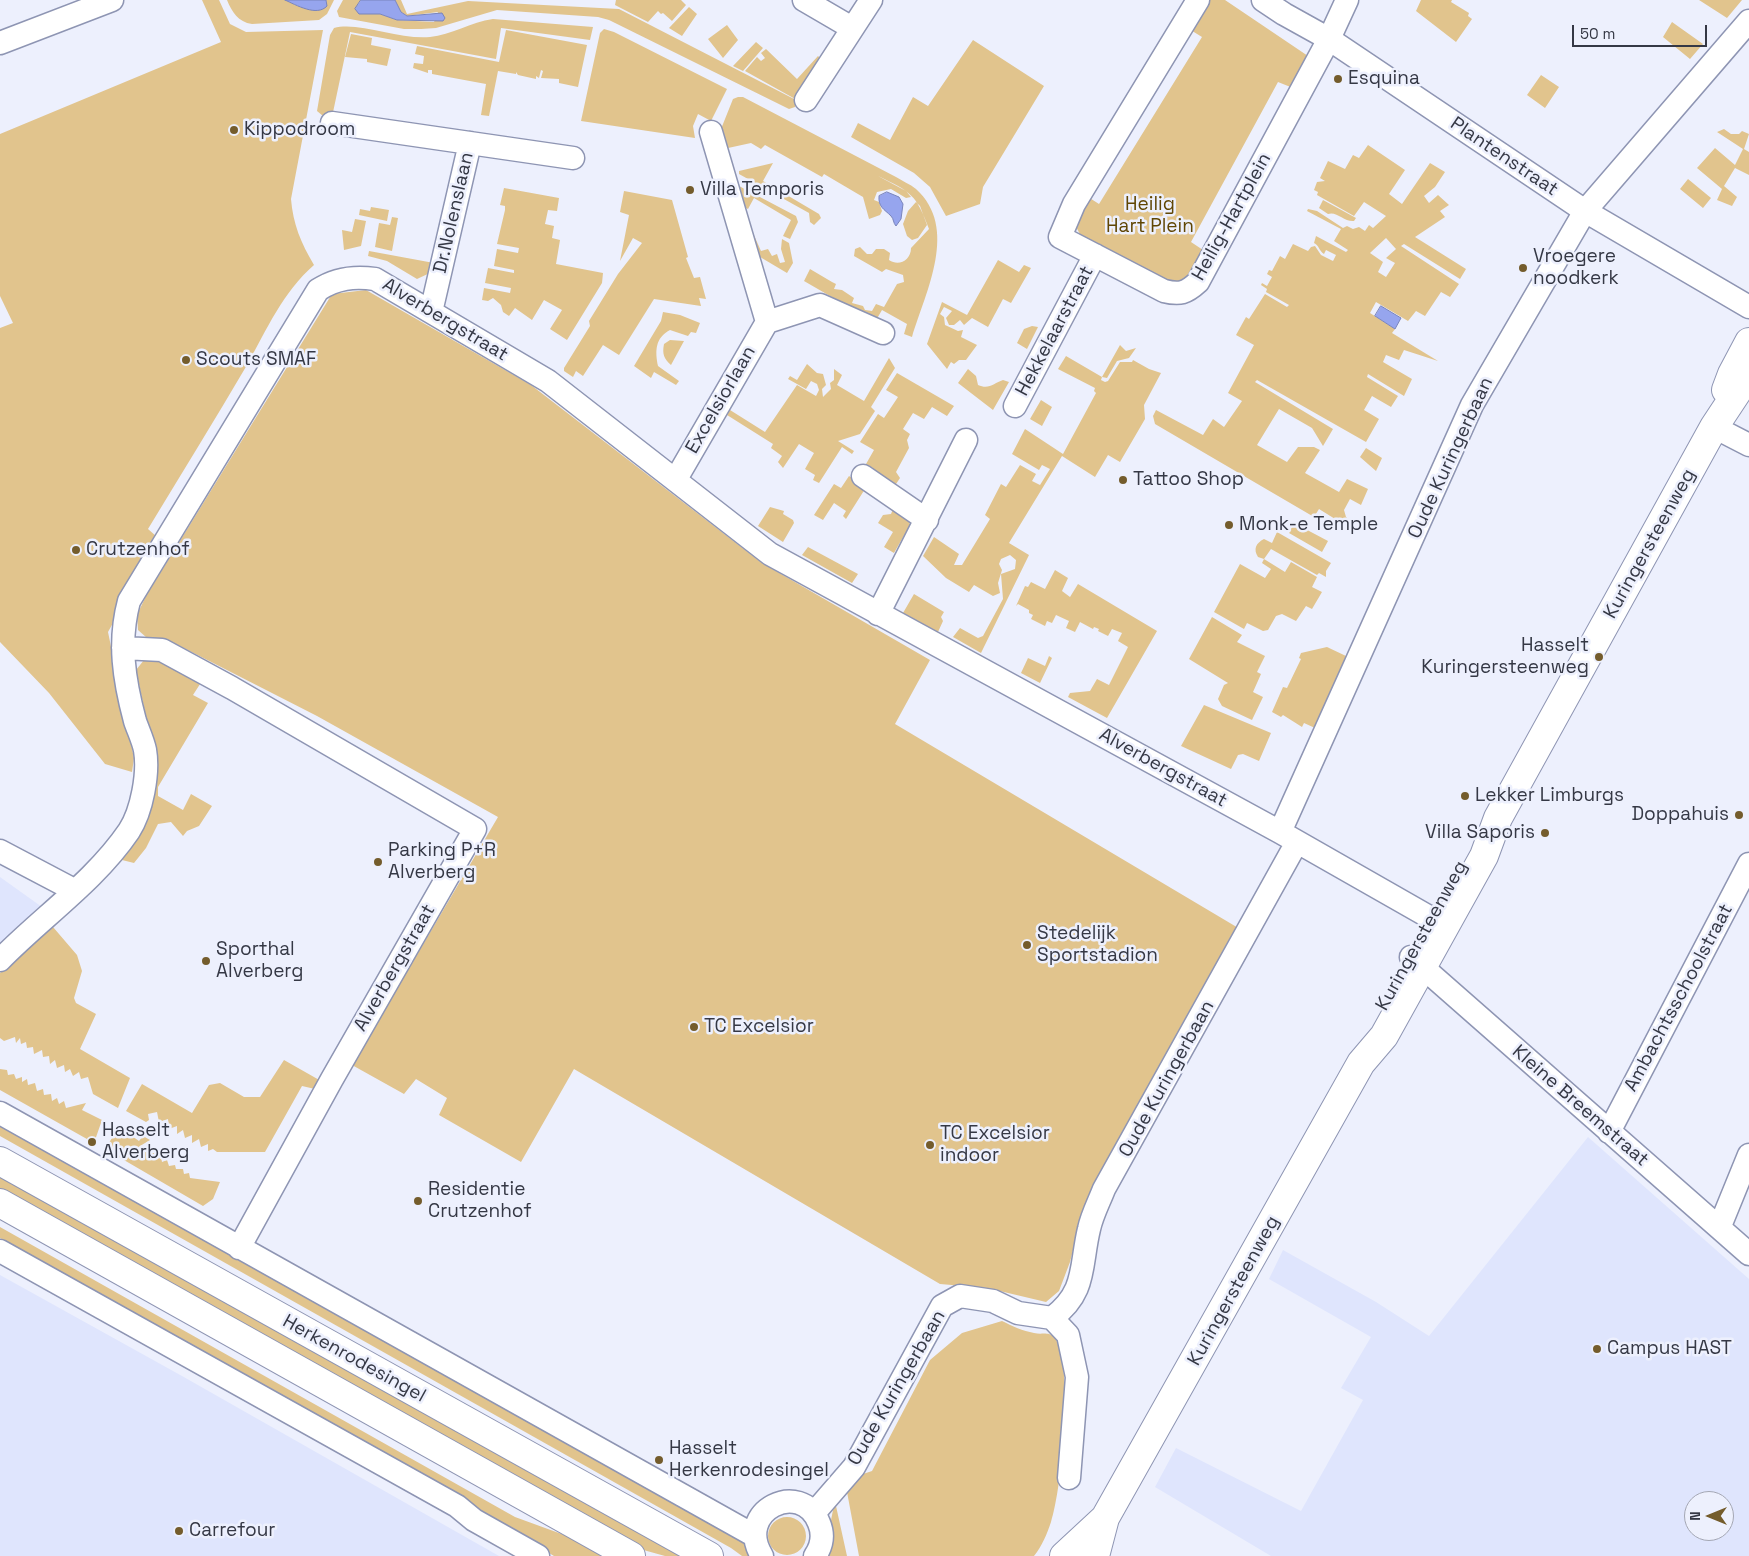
<!DOCTYPE html>
<html>
<head>
<meta charset="utf-8">
<style>
	body { margin:0 }
	#map { position:relative; width:1749px; height:1556px; overflow:hidden; background:#edf0fd; font-family:"Space Grotesk",sans-serif }
	canvas { display:block }
	.north { position:absolute; left:1684px; top:1491px; width:50px; height:50px; box-sizing:border-box; background:#edf0fd; border:1px solid #a3a6b3; border-radius:50%; rotate:270deg; font-size:14px; font-weight:700; line-height:20px; text-align:center; color:#353845 }
	.north::after { content:''; display:block; margin:auto; width:18px; height:22px; background:#745c2c; clip-path:polygon(50% 0,100% 100%,50% 72%,0 100%) }
	.scale { position:absolute; left:1572px; top:25px; width:135px; height:22px; box-sizing:border-box; border:2px solid #353845; border-top:0; padding-left:6px; font-size:15px; line-height:18px; white-space:nowrap; color:#353845; -webkit-text-stroke:4px #edf0fd; paint-order:stroke }
</style>
</head>
<body>
<div id="map">
<canvas width="1749" height="1556"></canvas>
<div class="north">N</div>
<div class="scale">50 m</div>
</div>
<script>
const ctx = document.querySelector('canvas').getContext('2d');
ctx.lineJoin = 'round';
function paint(path, color) { ctx.fillStyle = color; ctx.fill(path, 'evenodd'); }
function stroke(path, color, width, dash) { ctx.strokeStyle = color; ctx.lineWidth = width; ctx.lineCap = dash ? 'butt' : 'round'; ctx.setLineDash(dash || []); ctx.stroke(path); }
function write(font, color, halo, rows, align = 'center') {
  ctx.font = font + ' "Space Grotesk",sans-serif'; ctx.lineWidth = 5; ctx.setLineDash([]); ctx.textBaseline = 'middle'; ctx.strokeStyle = halo; ctx.fillStyle = color; for (const [text, x, y, turn = 0] of rows) {
    ctx.save(); ctx.translate(x, y); ctx.rotate((+turn || 0) * Math.PI / 180); ctx.textAlign = isNaN(turn) ? turn : align; if (halo) ctx.strokeText(text, 0, 0); ctx.fillText(text, 0, 0); ctx.restore();
  }
}
paint(new Path2D(`
	M0,877l42,30 -42,40z
	M1588,1137l161,142v277h-478l-116,-69 21,-39 125,63 62,-111 -22,-12 30,-51 -102,-58 14,-29 93,52 53,34zM1694,1501h30v30h-30z
	M0,1275l182,101 317,180h-499z`), '#dfe5fd');
paint(new Path2D(`
	M202,0h17l11,24 16,8 77,-2 -32,169c2,25 10,44 23,66 -31,27 -47,64 -67,100 -32,55 -66,109 -99,164l8,7 -33,52 -10,35 -5,9 26,126 -2,14 -27,-8 -56,-71 -49,-51v-314l13,-5 -13,-27v-162l221,-92z
	M227,0h58l16,7 26,-4 -1,-3h8l-7,14 -8,6 -67,4c-14,-2 -20,-12 -25,-24z
	M343,0h18l-3,4 1,10h21l17,6 37,2 4,-10 -31,4 -6,-4 -6,-12h6l6,14 61,-13 151,8 177,91 -1,7 -6,2 -180,-89 -11,-3 -101,-7 -61,18 -15,1h-17l-65,-12 -2,-6z
	M616,0h65l5,5 -14,16 -9,-8 -2,1 -3,-3 -10,11 -33,-17z
	M1207,0h18l83,56 -15,32 -15,-6 -87,160 12,8 -14,27 -8,6 -23,-4 -77,-43 -6,-11 10,-30 14,9 103,-167 -13,-8z
	M1421,0h31l-1,2 18,11 -1,3 4,3 -16,23 -40,-31z
	M1699,0h43l-15,18z
	M689,7l8,7 -15,22 -13,-8z
	M493,19l100,8 -3,13 -89,-12 -5,31 -146,-27 -18,85 -9,-1 -6,-5 13,-76 4,-7c24,-7 66,12 96,9 21,-2 41,-15 63,-18z
	M1672,22l31,22 -13,15 -27,-22z
	M727,25l11,15 -15,18 -15,-19z
	M604,29l10,3 113,57 -16,32 -13,-7 -5,12 2,12 -114,-17 19,-88z
	M506,30l81,15 -9,42 -19,-4v-4l-18,-1 2,-7 -2,-1 -2,8 -3,-2v3l-18,-4 -2,-3v2l-18,-3 -9,45 -8,-1 5,-31 -54,-10v-4h-4v3l-15,-5 1,-5 9,1 1,-8 -9,-2 2,-8 82,16z
	M351,34l21,4 -1,7 20,4 -4,17 -20,-4v-3l-22,-2z
	M973,40l71,46 -61,101 -3,17 -34,12 -16,-29 -16,-14 -63,-36 7,-14 32,17 23,-43 15,9z
	M756,42l7,6 -20,23 -10,-5z
	M766,49l31,30 21,-23 4,4 -25,40 -52,-29 12,-14 4,4 4,-3 -4,-5z
	M1541,75l18,12 -14,21 -18,-13z
	M738,97h5l153,80c6,4 14,7 20,12 43,39 10,102 -4,148l-8,-3 3,-10 -25,-14 -7,12 -71,-41 6,-12 22,13 4,2 -2,5 8,1 12,8 -2,5 11,3 2,4 7,1 4,-7 8,3 13,-23 7,-2 -1,-7 -17,-6 -4,3 -28,-16 1,-7 5,-2 7,7h5l4,-5h8l6,4 -1,7c10,7 22,0 22,-12l18,-19c-13,-35 -18,-37 -51,-53l28,15 5,6 -5,1 -15,-9 -14,3 -3,8 5,2 3,9 -2,4 -11,4 -6,-22 -39,-23 -2,3 -57,-32 -4,4 -10,-6 -23,5 -1,5 -6,-24 12,-30z
	M1724,129l7,5h8l3,-3 7,3 -5,15 5,3v23l-14,-7 -11,18 13,11 -5,9 -15,-6 5,-11 -25,-21 18,-20 20,17 8,-16 -26,-17z
	M1368,145l37,25 -16,24 13,10 28,-41 15,9 -10,15 -11,9 5,7 9,-8 11,10 -9,6 5,6 -30,20 51,32 -6,10 -56,-35 -3,2 58,38 -9,13 -9,-5 -16,24 -9,-5 -8,10 -32,-19 -6,11 25,16 -3,4 46,28 -34,-11 -5,10 -13,-5 -3,7 29,17 -8,17 -36,-22 -1,3 31,19 -7,11 -19,-11 -8,14 15,9 -13,23 -109,-62 -2,2 78,47 -10,17 -11,-18 -33,-19 -22,36 30,17 11,-15h16l6,3 -15,23 34,19 8,-13 21,10 -7,16 -11,-6 -6,11 2,7 7,6 -1,3 -4,1 -29,-18 -5,8 -159,-93 -2,-8 3,-6 47,25 10,-16 11,8 18,-26 -14,-8 26,-48 -18,-10 10,-18 3,2 16,-25 22,13 2,-2 -23,-13 1,-3 -6,-4 1,-2 5,3 5,-9 -5,-3 2,-4 3,1 8,-15 5,3 8,-15 15,7 3,-4 4,-1 6,9 12,6 3,-6 -10,-5 -2,4c-5,-3 -5,-9 -10,-11l2,-7 30,16 2,-2 -14,-9 7,-12 -34,-18 1,-2 9,2 26,17 4,-2 6,3 6,-2 6,4 4,-6 4,3 13,-12 -22,-14 -10,14 -37,-21 1,-3 -4,-2 3,-8 8,-1 -5,-3 8,-17 17,8 8,-14 6,3zM1386,238l10,11 -10,9 9,5 -9,14 -8,-5 5,-10 -13,-9z
	M773,163l-10,18 56,33 2,4 -7,7 -4,-3 -1,-9 -70,-39v-3z
	M1688,179l23,19 -8,10 -23,-19z
	M739,186l57,30 2,6 -8,17 -7,-3 8,-16 -37,-22 -6,11 -8,-4z
	M504,188l55,10 -2,13 -9,-1 -3,14 9,2 -2,12 8,2 -4,24 47,9 -1,10 -35,57 -17,-11 12,-19 -18,-10 -12,20 -17,-12 -6,8 -6,-4 -2,-7 -8,-7 -5,3 -6,-1 2,-12 26,5 1,-5 -26,-5 3,-15 26,5v-3l-20,-4 3,-17 21,4 1,-5 -22,-4 8,-34v-4l-5,-1z
	M624,191l48,9 16,57 -2,1 8,20 6,-1 6,22 -7,-1 2,8 -47,-7 -35,56 -16,-10 -20,31 -7,-5 -3,6 -9,-6v-3l26,-42 -1,-5 29,-47 24,-31 -9,-5 -13,23 9,-46 -9,-3z
	M1323,200l33,18 -2,3c-10,1 -17,-10 -26,-7l-9,-6z
	M916,202l4,4 7,19 -9,13 -6,2 -5,-4 -4,-12 5,-13z
	M371,207l18,3 -2,11 -28,-6 1,-6 10,2z
	M392,217l6,1 -6,33 -17,-4 4,-24 11,2z
	M355,219l11,2 -5,25 -17,4 -2,-20 10,2z
	M753,233l8,18 7,-2 4,7 5,-2 3,9 5,-1 -4,-13 1,-10 7,4 4,20 -6,10 -32,-19 -6,-20z
	M369,251l65,12 -2,9 -15,7 -30,-18 -19,-5z
	M998,260l21,12 5,-7 7,3 -20,35 -8,-4 -15,28 -16,-9 -8,7 -4,-5 -6,5h-5l-3,-7 6,-7 -8,-4 -4,7 4,3 1,8 13,6 5,-1 -2,7 16,8 -11,15h-7l-5,4 -3,-2 -4,7 -20,-25 15,-42 25,13z
	M366,290l165,95 231,178 168,97 -35,64 345,205 -159,290 -11,43 -11,29 -13,11 -59,-14 -47,-4 -366,-215 -53,93 -82,-47 8,-17 -31,-19 -12,15 -52,-29 146,-248 -181,-101 -145,-74 -25,-4 -9,-8 -1,-15 9,-19 186,-302z
	M663,312l17,3 20,8 -4,10 -5,-1 -3,4 -18,-6c-15,8 -15,21 -12,36l21,15 -3,4 -22,-13 -3,6 -17,-12 27,-45z
	M1032,326l6,1 -11,22 -10,-6 7,-14z
	M670,340l14,1 -13,24c-7,-6 -9,-11 -7,-21z
	M1120,345l6,6 10,-3 -7,10 -12,3 -10,17 -5,-1 -1,3 4,2 3,-1 12,-19h12l1,-2 16,9 12,4 -17,32 1,14 -25,43 -12,-7 -13,22 -33,-21 -53,87 20,12 -48,98 -28,-16 7,-9 18,10 5,-2 20,-37 -2,-25 14,-5 1,-9 -6,-5 -9,4 -2,5 3,6 -4,13 2,10 -7,3 -19,-11 -5,7 -23,-14 -23,-22 11,-19 25,17 -5,11h8l28,-46 -5,-4 16,-31 5,3 14,-22 16,9 -4,7 8,4 10,-16 -8,-4 -3,5 -27,-16 13,-25 38,25 33,-61 -2,-2 1,-3 -37,-19 8,-13 36,21z
	M889,358l6,10 -24,39 4,4 -15,23 -22,7 16,10 -2,3 -10,-7 -23,36 -6,-3 2,-5 -10,-6 9,-16 -15,-9 -16,24 -5,-6 4,-6 -11,-8 2,-4 -46,-29 3,-5 35,22 32,-47 19,11 3,-6 -2,-6 -6,-3 -5,8 -18,-10 2,-3 7,4 10,-16 10,9 6,1 3,11 -4,4 1,8 8,-8 -1,-6 4,-3v-11l8,6 -5,10 27,16z
	M968,369l8,7 2,9c11,5 16,-2 25,-5l6,2 -16,28 -35,-27z
	M897,373l57,33 -7,10 -15,-9 -8,12 -11,-6 -10,16 7,5 -3,6 2,8 -13,24 4,6 -6,9 -20,-10 -1,-9 -7,-4 8,-14 -14,-8 18,-28 6,4 14,-21 -12,-7z
	M1041,400l11,7 -10,19 -12,-7z
	M1366,448l16,10 -6,13 -16,-14z
	M849,476l16,11v2l-19,30 -3,-3 3,-5 -12,-8 -11,17 -9,-5 20,-31 7,4z
	M770,507l14,4 -1,3 10,6 1,3 -11,19 -25,-16z
	M893,509l15,3 2,13 -16,28 -10,-6 9,-15 -15,-9 5,-8 8,-1z
	M1294,523l34,18 -6,11 -33,-19z
	M1277,532l54,31 -5,8v6l-7,-4 -2,2 -46,-26 -7,10 21,13 6,-10 26,15 -5,10 10,5 -10,17 -6,-3 -10,15 -14,-7 -6,2 -8,14 -5,1 -16,-8 -3,6 -30,-17 26,-48 25,14 6,-9 -9,-6 2,-4 -6,-2c-5,-8 -2,-14 6,-18l8,4z
	M808,547l50,27 -6,9 -50,-28z
	M1055,570l13,8 -6,13 8,6 8,-13 79,47 -50,87 -39,-21 2,-4 20,-2 7,-12 12,6 19,-38 -10,-6 4,-8 -10,-4 -4,7 -10,-5 1,-2 -5,-2 -1,2 -13,-7 -5,10 -9,-4 3,-7 -13,-6 -4,8 -5,-2 -2,5 -14,-7 2,-4 -4,-2v-3l-11,-6 -2,2 9,-20 3,1 3,-5 14,7z
	M914,594l30,18 -3,5 2,4 -5,11 -35,-19z
	M1212,617l30,18 -5,7 28,14 -8,16 4,2 -8,18 10,5 -11,23 -30,-14 -4,-7 6,-14 4,-2 -39,-24z
	M1327,647l19,9 -31,72 -11,-5 -2,4 -19,-12 -2,2 -9,-5 11,-25 4,1 14,-29 -2,-1 2,-5z
	M1049,656l3,2 -12,25 -19,-10 7,-15 17,8z
	M158,657l44,24 -9,14 15,8 -50,84v9l25,14 8,-16 21,12 -13,20 -12,5 -4,5 -12,-14 -13,2 -12,24 -12,15 -12,-3 21,-35 11,-71 -18,-84 8,-10z
	M1204,705l67,28 -12,28 -16,-7 -5,1 -7,14 -50,-23z
	M53,927l24,28 5,16 -8,27 2,5 20,11 -16,35 50,29 -12,30 -25,-14 -5,-17 -7,2 -2,-7 -6,4 -3,-7 -5,3 -1,-7 -7,3 -2,-8 -5,4 -1,-8 -6,1 -1,-7 -8,4 -1,-7 -6,1 -1,-6 -5,2 -1,-6 -4,5 -1,-6 -11,4 -4,-3v-65z
	M284,1060l37,21 -6,8 -13,-3 -37,66h-48l-4,-3 -5,2v-7l-7,3 -2,-8 -7,4v-8l-7,3 -2,-8 -6,4v-8l-8,3 -1,-10 -9,3 -2,-10 -9,2 1,6 -3,2 -20,-11 16,-27 50,29 17,-28 11,-2 24,14h16z
	M0,1069l7,1 1,5 6,-1 2,5 6,-2v5l5,-3 1,6 7,-2 2,8 6,-2 1,6 7,-1 1,7 5,-3 2,6 5,-3 2,7 20,-5 -4,7 20,10 -8,23 -94,-53z
	M0,1124l747,416 7,16h-12l-11,-8 -731,-412z
	M119,1127l20,14 4,-5 7,4 -10,6 5,1 -3,2h4l1,6 7,-2 1,5 6,-1 1,5 5,-2 2,6 6,-1 1,4h7l1,5 5,-1 1,5 30,4 -7,17 -10,7 -98,-57z
	M0,1172l686,384h-21l-36,-10 -629,-357z
	M0,1227l515,290 63,23 28,16h-52l-38,-23 -20,-8 -23,-19 -473,-268z
	M1002,1321c10,5 21,10 32,12 8,2 15,-2 21,5 19,29 7,150 -4,184 -4,12 -9,24 -17,34h-175l-12,-64 16,-18 9,-3 58,-111 32,-27z
	M836,1506l11,50h-23l9,-46z
	M768 1536a19 19 0 1 1 38 0a19 19 0 1 1-38 0Z`), '#e1c48d');
const water = new Path2D(`
	M285,0h41l1,6c-10,11 -31,-1 -42,-6z
	M361,0h34l6,12 6,4 35,-3 3,5 -2,3 -46,-1 -17,-6h-21l-4,-5z
	M887,192l12,5 4,7 -2,15 -5,7c-3,-3 -2,-7 -5,-10 -7,-7 -13,-9 -12,-20z
	M1381,306l20,12 -6,11 -20,-13z`);
paint(water, '#96a5ee');
stroke(water, '#7984bb', 1);
const minor = new Path2D(`
	M804,0l48,28
	M1198,0l-124,204 -14,33 104,54c16,4 22,2 34,-9l131,-243 18,-39
	M1263,0l21,14 45,25 256,172 164,96
	M0,43l112,-43
	M806,100l65,-100
	M332,123l241,35
	M431,312l39,-169
	M767,322l53,-17 63,28
	M1015,406l80,-151
	M1714,427l35,18
	M863,476l64,44
	M676,479l91,-157 -56,-190
	M878,614l88,-174
	M123,648l39,2 70,38 243,141 -143,250 -93,169
	M1280,832l192,-427 113,-194 164,-190
	M0,851l74,39
	M1411,957l338,297
	M0,960c42,-43 95,-79 129,-129 13,-20 20,-58 16,-81 -2,-10 -7,-20 -10,-29 -11,-41 -17,-79 -6,-120l189,-311c18,-12 36,-14 57,-11l173,102 222,173 510,278 165,94
	M0,1113l755,423
	M1609,1132l140,-268
	M1720,1226l29,-71
	M0,1251l457,255 17,14 64,36
	M1052,1318c35,-26 28,-52 37,-89 3,-14 10,-27 15,-40l193,-347
	M815,1512l39,-45 88,-161 18,-10 33,5 25,12 34,5 16,17 9,42 -8,101
	M762,1556c-28,-45 39,-78 57,-33 5,12 3,23 -4,33`);
const major = new Path2D(`
	M1726,390l6,-16 17,-32
	M1064,1556l41,-38
	M1095,1556l10,-38 256,-455 23,-27 100,-180 14,-38 216,-391 35,-53`);
const highway = new Path2D(`
	M0,1161l709,395
	M0,1203l631,353`);
stroke(minor, '#8e95b3', 25);
stroke(major, '#8e95b3', 30);
stroke(highway, '#8e95b3', 30);
stroke(minor, '#fff', 22);
stroke(major, '#fff', 28);
stroke(highway, '#fff', 28);
for (const [x, y, r, color] of [
	[1338,79,5,"#745c2c"],
	[234,130,5,"#745c2c"],
	[690,190,5,"#745c2c"],
	[1523,268,5,"#745c2c"],
	[186,360,5,"#745c2c"],
	[1123,480,5,"#745c2c"],
	[1229,525,5,"#745c2c"],
	[76,550,5,"#745c2c"],
	[1599,657,5,"#745c2c"],
	[1465,796,5,"#745c2c"],
	[1739,815,5,"#745c2c"],
	[1545,833,5,"#745c2c"],
	[378,862,5,"#745c2c"],
	[1027,945,5,"#745c2c"],
	[206,961,5,"#745c2c"],
	[694,1027,5,"#745c2c"],
	[92,1142,5,"#745c2c"],
	[930,1145,5,"#745c2c"],
	[418,1201,5,"#745c2c"],
	[1597,1349,5,"#745c2c"],
	[659,1460,5,"#745c2c"],
	[179,1531,5,"#745c2c"]
]) { const dot = new Path2D(); dot.arc(x, y, r, 0, 2 * Math.PI); ctx.fillStyle = color; ctx.fill(dot); stroke(dot, '#edf0fd', 2); }
write('19px', '#353845', '#edf0fd', [
	["Esquina",1348,79],
	["Kippodroom",244,130],
	["Villa Temporis",700,190],
	["Vroegere",1533,257],
	["noodkerk",1533,279],
	["Scouts SMAF",196,360],
	["Tattoo Shop",1133,480],
	["Monk-e Temple",1239,525],
	["Crutzenhof",86,550],
	["Hasselt",1589,646,"right"],
	["Kuringersteenweg",1589,668,"right"],
	["Lekker Limburgs",1475,796],
	["Doppahuis",1729,815,"right"],
	["Villa Saporis",1535,833,"right"],
	["Parking P+R",388,851],
	["Alverberg",388,873],
	["Stedelijk",1037,934],
	["Sportstadion",1037,956],
	["Sporthal",216,950],
	["Alverberg",216,972],
	["TC Excelsior",704,1027],
	["Hasselt",102,1131],
	["Alverberg",102,1153],
	["TC Excelsior",940,1134],
	["indoor",940,1156],
	["Residentie",428,1190],
	["Crutzenhof",428,1212],
	["Campus HAST",1607,1349],
	["Hasselt",669,1449],
	["Herkenrodesingel",669,1471],
	["Carrefour",189,1531]
], 'left');
write('19px', '#353845', '#edf0fd', [
	["Plantenstraat",1504,157,34],
	["Dr.Nolenslaan",454,213,-77],
	["Heilig-Hartplein",1232,217,-61],
	["Alverbergstraat",445,320,31],
	["Hekkelaarstraat",1055,331,-62],
	["Excelsiorlaan",721,400,-60],
	["Oude Kuringerbaan",1451,458,-65],
	["Kuringersteenweg",1650,544,-61],
	["Alverbergstraat",1163,768,29],
	["Kuringersteenweg",1422,936,-61],
	["Alverbergstraat",395,968,-60],
	["Ambachtsschoolstraat",1679,998,-62],
	["Oude Kuringerbaan",1167,1079,-61],
	["Kleine Breemstraat",1580,1106,41],
	["Kuringersteenweg",1234,1291,-61],
	["Herkenrodesingel",354,1359,29],
	["Oude Kuringerbaan",897,1388,-60]
]);
write('19px', '#604604', '#edf0fd', [
	["Heilig",1150,205],
	["Hart Plein",1150,227]
]);
</script>
</body>
</html>
